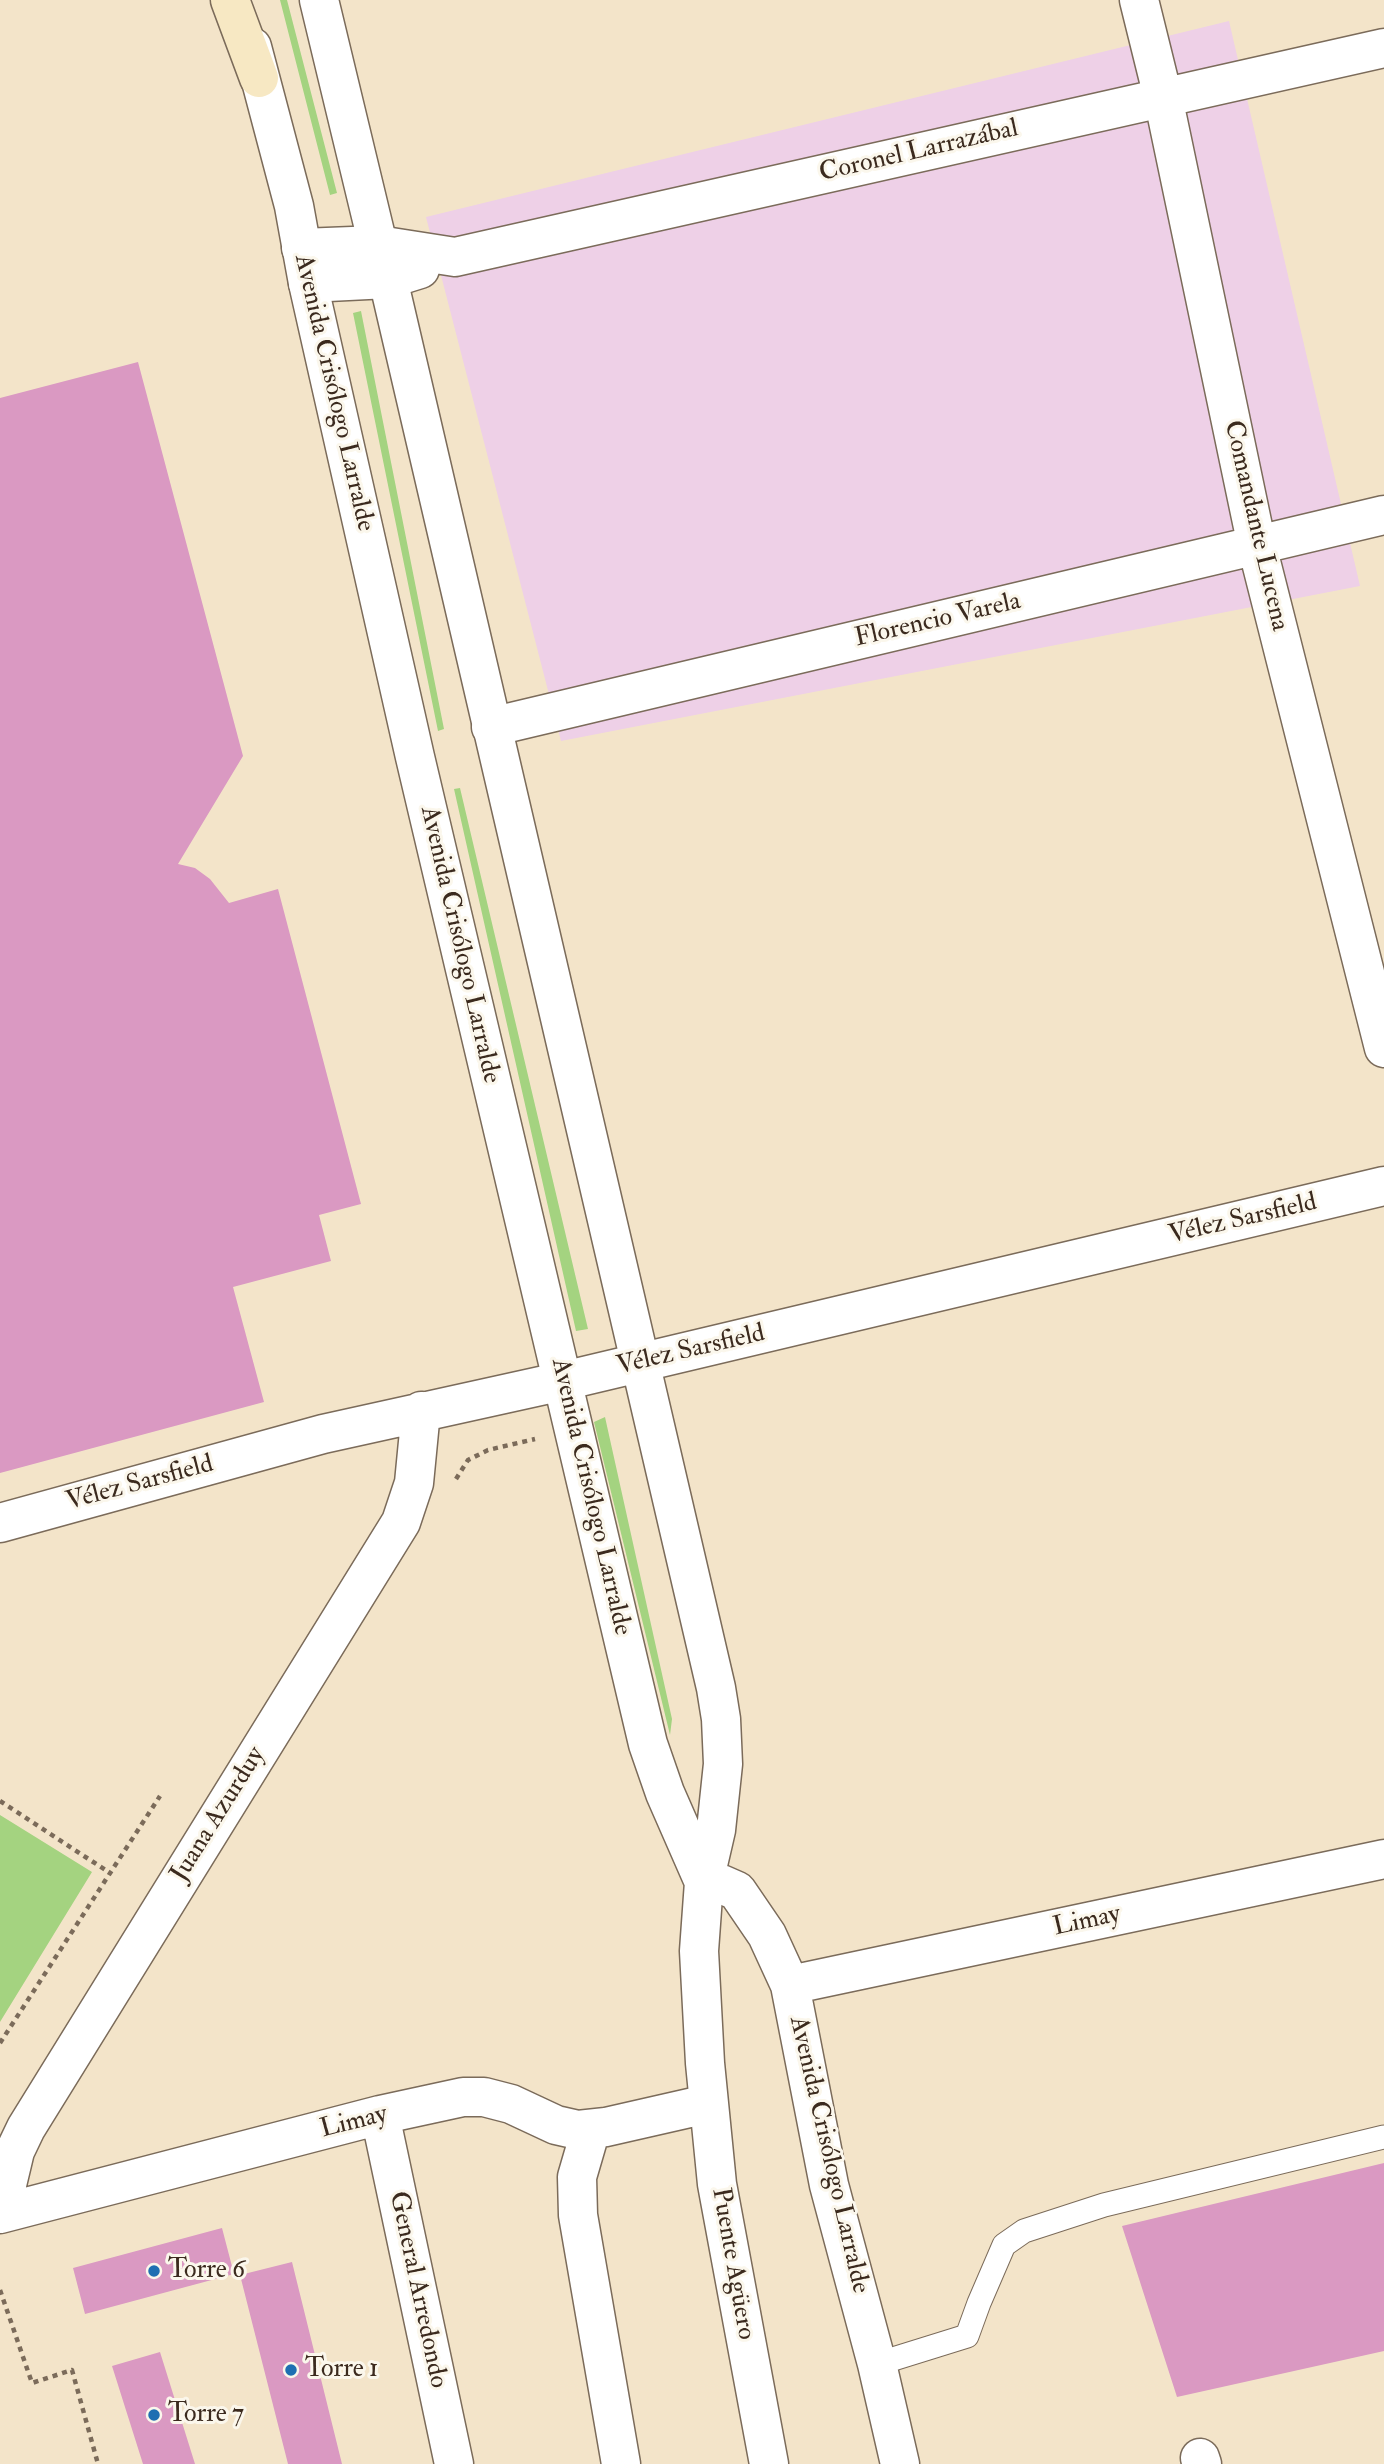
<!DOCTYPE html>
<html>
<head>
<meta charset="utf-8">
<style>
	body { margin:0 }
	canvas { display:block; background:#f3e4c9 }
</style>
</head>
<body>
<canvas width="1384" height="2464"></canvas>
<script>
const ctx = document.querySelector('canvas').getContext('2d');
ctx.lineJoin = 'round';
function paint(path, color) { ctx.fillStyle = color; ctx.fill(path, 'evenodd'); }
function stroke(path, color, width, dash) { ctx.strokeStyle = color; ctx.lineWidth = width; ctx.lineCap = dash ? 'butt' : 'round'; ctx.setLineDash(dash || []); ctx.stroke(path); }
function write(font, color, halo, rows, align = 'center') {
  ctx.font = font + ' "IM FELL Double Pica",serif'; ctx.lineWidth = 6; ctx.setLineDash([]); ctx.textBaseline = 'middle'; ctx.strokeStyle = halo; ctx.fillStyle = color; for (const [text, x, y, turn = 0] of rows) {
    ctx.save(); ctx.translate(x, y); ctx.rotate((+turn || 0) * Math.PI / 180); ctx.textAlign = isNaN(turn) ? turn : align; if (halo) ctx.strokeText(text, 0, 0); ctx.fillText(text, 0, 0); ctx.restore();
  }
}
paint(new Path2D(`
	M1229,21l131,565 -799,155 -135,-524z`), '#eed0e7');
paint(new Path2D(`
	M280,0h7l50,193 -7,2z
	M361,311l83,418 -6,2 -85,-418z
	M460,788l128,541 -12,2 -122,-542z
	M605,1417l67,302 -2,16 -76,-313z
	M0,1815l92,57 -92,150z`), '#a4d380');
paint(new Path2D(`
	M138,362l105,394 -65,108 17,4 15,11 19,24 49,-14 83,315 -42,11 12,46 -98,26 31,115 -264,71v-1075z
	M1384,2163v188l-207,46 -55,-171z
	M222,2228l12,46 -149,40 -12,-46z
	M292,2262l50,202h-54l-48,-189z
	M160,2352l35,112h-52l-31,-98z`), '#da99c2');
const service = new Path2D(`
	M877,2364l90,-28 12,-33 25,-58 20,-14 80,-26 280,-68`);
const minor = new Path2D(`
	M1139,0l24,97 94,449 127,502
	M301,248l77,-3 77,12 929,-209
	M308,283l80,-4 32,-10
	M491,727l893,-212
	M421,1411l-7,72 -13,39 -375,606 -11,23 -15,63 380,-99 83,-18h21l27,7 45,21 22,5 28,-3 101,-23
	M0,1523l323,-89 240,-53 821,-195
	M704,1882l17,2 16,7 30,44 23,50 39,200 48,179 23,100
	M790,1985l594,-126
	M380,2115l74,349
	M591,2129l-14,48 1,38 43,249
	M1200,2458l2,6`);
const tertiary = new Path2D(`
	M319,0l59,245 10,34 328,1409 5,31 2,45 -7,66 -12,52 -5,69 6,112 12,121 52,280
	M252,47l42,159 14,77 107,474 233,987 17,49 39,89`);
const secondary = new Path2D(`
	M230,0l29,78`);
stroke(service, '#7b6b5a', 25);
stroke(minor, '#7b6b5a', 41);
stroke(tertiary, '#7b6b5a', 41);
stroke(secondary, '#7b6b5a', 41);
stroke(new Path2D(`
	M456,1479l12,-19 20,-10 47,-11
	M0,1801l110,72
	M0,2043l160,-247
	M0,2290l32,93 40,-13 26,94`), '#7b6b5a', 4.5, [5, 5]);
stroke(service, '#fff', 23);
stroke(minor, '#fff', 38);
stroke(tertiary, '#fff', 38);
stroke(secondary, '#f7e8c3', 38);
for (const [x, y, r, color] of [
	[154,2271,7,"#1f6fb2"],
	[291,2370,7,"#1f6fb2"],
	[154,2415,7,"#1f6fb2"]
]) { const dot = new Path2D(); dot.arc(x, y, r, 0, 2 * Math.PI); ctx.fillStyle = color; ctx.fill(dot); stroke(dot, '#fbf7ec', 2.5); }
write('26px', '#3b2a1e', '#fbf7ec', [
	["Coronel Larrazábal",919,152,-13],
	["Avenida Crisólogo Larralde",333,393,77],
	["Comandante Lucena",1255,526,77],
	["Florencio Varela",938,621,-13],
	["Avenida Crisólogo Larralde",459,945,77],
	["Vélez Sarsfield",1243,1220,-13],
	["Vélez Sarsfield",691,1351,-13],
	["Vélez Sarsfield",140,1484,-15],
	["Avenida Crisólogo Larralde",590,1497,77],
	["Juana Azurduy",219,1815,-58],
	["Limay",1087,1922,-12],
	["Limay",354,2123,-14],
	["Avenida Crisólogo Larralde",828,2155,77],
	["Puente Agüero",732,2264,80],
	["General Arredondo",417,2290,78]
]);
write('26px', '#3b2a1e', '#fbf7ec', [
	["Torre 6",168,2271],
	["Torre 1",305,2370],
	["Torre 7",168,2415]
], 'left');
</script>
</body>
</html>
